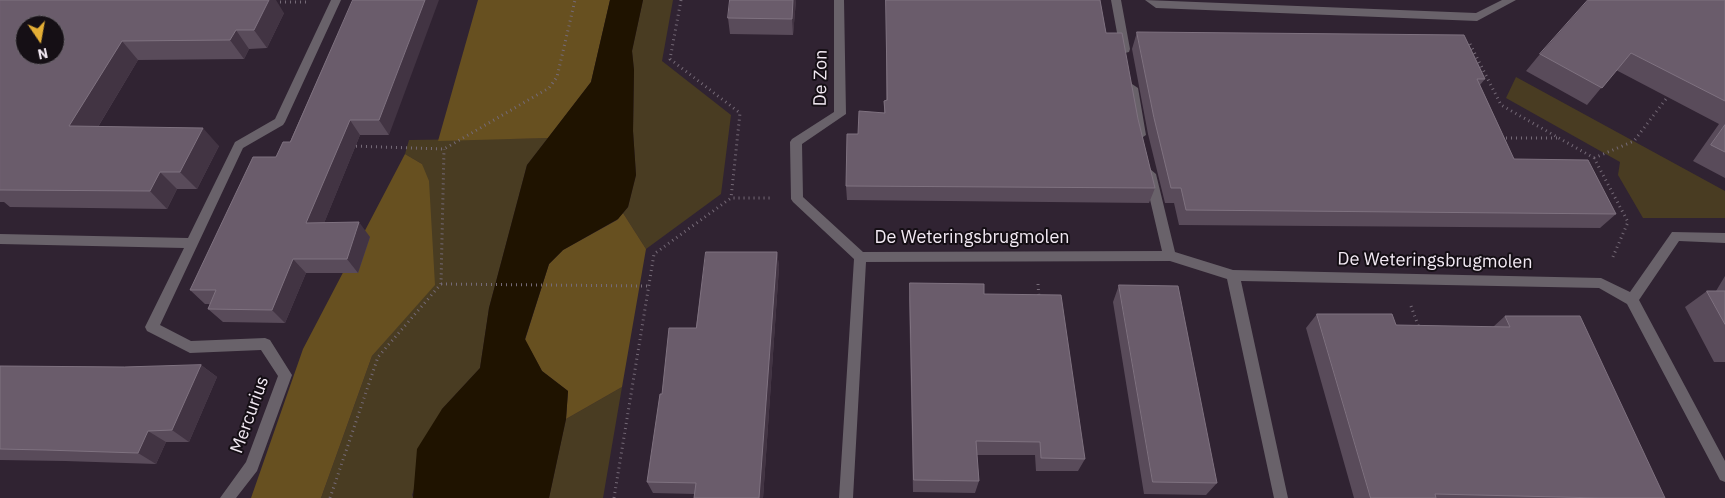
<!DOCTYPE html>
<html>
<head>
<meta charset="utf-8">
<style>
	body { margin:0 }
	#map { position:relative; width:1725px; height:498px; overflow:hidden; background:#302332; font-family:"IBM Plex Sans",sans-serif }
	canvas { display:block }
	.north { position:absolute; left:15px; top:15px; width:50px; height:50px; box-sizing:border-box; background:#150f15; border:1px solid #6d666e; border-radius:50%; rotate:168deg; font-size:14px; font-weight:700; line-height:20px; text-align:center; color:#f2e9f3 }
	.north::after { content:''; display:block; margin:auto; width:18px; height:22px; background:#e4ae35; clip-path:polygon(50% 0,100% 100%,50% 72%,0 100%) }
</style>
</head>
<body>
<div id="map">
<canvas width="1725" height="498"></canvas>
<div class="north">N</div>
</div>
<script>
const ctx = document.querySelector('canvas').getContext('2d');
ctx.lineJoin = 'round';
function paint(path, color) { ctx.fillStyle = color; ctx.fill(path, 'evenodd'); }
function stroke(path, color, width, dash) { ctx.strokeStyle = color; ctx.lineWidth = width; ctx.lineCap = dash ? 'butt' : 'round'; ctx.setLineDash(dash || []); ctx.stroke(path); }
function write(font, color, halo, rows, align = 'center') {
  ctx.font = font + ' "IBM Plex Sans",sans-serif'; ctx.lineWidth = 4; ctx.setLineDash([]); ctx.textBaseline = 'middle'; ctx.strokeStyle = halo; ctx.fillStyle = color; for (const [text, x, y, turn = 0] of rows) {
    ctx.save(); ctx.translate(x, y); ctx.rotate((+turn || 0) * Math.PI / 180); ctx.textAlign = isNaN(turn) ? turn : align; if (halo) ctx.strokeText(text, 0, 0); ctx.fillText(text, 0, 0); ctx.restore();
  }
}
paint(new Path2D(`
	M643,0h30l-11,61 69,54 -10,79 -75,55 -23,-36 5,-6 8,-32 -3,-44 1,-61 -2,-19z
	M1516,77l209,114v27h-82l-25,-43 2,-13 -114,-64z
	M548,138l-21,27 -38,143 -9,60 -38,41 -30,86 1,3h-92l51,-142 62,-71 -12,-121 -17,-10 4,-14z
	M622,387l-19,111h-54l17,-79z`), '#493c22');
paint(new Path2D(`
	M478,0h132l-19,82 -43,56 -110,3z
	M405,154l17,10 7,17 6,104 -63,71 -51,142h-70l52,-149z
	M623,213l23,36 -24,138 -56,32 2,-28 -26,-20 -17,-31 24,-76 14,-14 54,-30z`), '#675020');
paint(new Path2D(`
	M610,0h33l-11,51 2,19 -1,61 3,44 -8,32 -10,12 -55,31 -14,14 -24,75 17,32 26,20 -2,28 -17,79h-136l4,-49 25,-40 38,-41 9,-60 38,-143 64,-83z`), '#1f1300');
stroke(new Path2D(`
	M681,0l-11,59 70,54 -9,85
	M275,2h31
	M1470,44l31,61 93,53 34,64 -16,37
	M1501,138h56
	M351,146l93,3 105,-61 8,-11 18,-77
	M1594,158l40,-17 35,-46
	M441,284l206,2
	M1038,284l1,14
	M1411,306l8,22
	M330,498l48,-141 63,-73 3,-135
	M614,498l40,-244 77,-56h39`), '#756a77', 3, [1, 4]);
paint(new Path2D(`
	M331,0h10l-56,122 -2,3 -40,23 -83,177 31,16 74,-3 5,2 22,35 -35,96 -21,27h-16l26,-36 32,-86 -17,-26 -71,3 -43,-22 -2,-4 39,-79 -184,-4v-10l188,4 47,-96 40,-23z
	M834,0h10l2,114 -44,30 1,53 60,55 299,-1 -18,-77 6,-5 6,5 19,78 58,18 368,8 29,14 42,-60 53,1v10l-46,-2 -40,59 86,161v21l-5,-2 -93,-176 -28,-16 -358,-7 47,217h-14l-47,-219 -57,-18 -304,1 -13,236h-14l15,-239 -61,-57 -2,-3 -1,-57 2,-3 42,-27z
	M1111,0h10l9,49 -1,3 -4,1 -5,-4z
	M1145,0l331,13 26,-13h14l-39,21 -321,-13z
	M1132,84l6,4 8,47 -6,4 -6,-4 -8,-47z`), '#69626a');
paint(new Path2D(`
	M0,0l284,13 -17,35 -18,1 -5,10 -106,1 -40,67 121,19 -22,43h-20l-10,20 -157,-2 -6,-5h-4z
	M353,0l36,135h-29l-36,88 46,14 -12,36h-52l-21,50 -62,-1 -15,-13 2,-5h-5l-15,-14 86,-133 14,-15z
	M796,0l-3,35 -63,-1 -2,-16z
	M886,0h214l6,33 32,86 17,69 -6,15 -302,-3 -1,-14 12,-52 26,-21v-12l2,-1z
	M1725,0v178l-32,-17 26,-37 -103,-54 -29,35 -61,-34 14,-17z
	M1137,32l348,47 -5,6 34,74 102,55 -16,14 -421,-3 -5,-22h-9l-17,-69 -16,-85z
	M777,252l2,15 -16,231h-69l1,-4 -42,-1 -6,-11 15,-88z
	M1725,276v86h-11l-29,-55 22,-16h9z
	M910,283l74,11 101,165 -7,12h-42l-1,-16h-58l2,26 -4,12 -62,-1 -4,-193z
	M1119,285l98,198 -11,12 -62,-1 -31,-192z
	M1317,314l79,11 97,2 12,-11 160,182h-311l-48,-170z
	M201,365l16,12 -28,65h-23l-10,22 -91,-3 -65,-1v-94l124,1z`), '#594b5a');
paint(new Path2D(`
	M269,0h7l8,13 -17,35 -13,-18z
	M425,0h14l-50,135 -10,-15z
	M793,0h3l-3,35 -1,-16z
	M236,30l13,19 -5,10 -14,-19z
	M122,41l16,19 -51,85 -18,-19z
	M350,120l10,15 -42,103 -12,-15z
	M203,128l16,18 -22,43 -17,-17z
	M160,172l17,17 -10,20 -17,-18z
	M359,222l11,15 -12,36 -11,-14z
	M777,252l2,15 -16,231h-4z
	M293,259l13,14 -21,50 -13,-13z
	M201,365l16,12 -28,65 -17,-12z
	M148,431l18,11 -10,22 -18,-11z`), '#423443');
const building = new Path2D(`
	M0,0h269l-15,30h-18l-6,10 -108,1 -53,85 134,2 -23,44h-20l-10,19 -150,-1zM25,25h30v30h-30z
	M353,0h72l-46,120h-29l-44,103 53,-1 -12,37h-54l-21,51 -64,-1 8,-19h-26l63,-133h23l7,-15h7z
	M730,0h63l-1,19 -64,-1z
	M886,0h214l6,33h16l16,86 17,69 -309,-2 1,-52h11l1,-23 26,2 -1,-12 3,-1z
	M1588,0h137v101l-94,-48 -29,35 -62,-34z
	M1137,32l327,3 21,44h-8l37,80 74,1 28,54 -430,-4 -5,-22h-10l-17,-70z
	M1725,125v27l-14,-7z
	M706,252h71l-18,246h-65l2,-15 -49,-1 13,-88h2l7,-66h27z
	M910,283l74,1v10l77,1 24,164 -44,-1 -1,-16 -64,-1 3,40 -65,-1z
	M1119,285l59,1 39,197 -64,-1z
	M1707,291h18v33z
	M1317,314h75l4,11 114,2 -5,-11h75l85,182h-65l-165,-4 1,4h-65z
	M201,365l-29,65 -24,1 -10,22 -93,-3 -45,-1v-83l124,1z`);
paint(building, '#6a5c6b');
stroke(building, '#7f7280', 1);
write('18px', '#f2e9f3', '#150f15', [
	["De Zon",821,78,-89],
	["De Weteringsbrugmolen",972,238],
	["De Weteringsbrugmolen",1435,261,1],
	["Mercurius",250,415,-70]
]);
</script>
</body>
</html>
